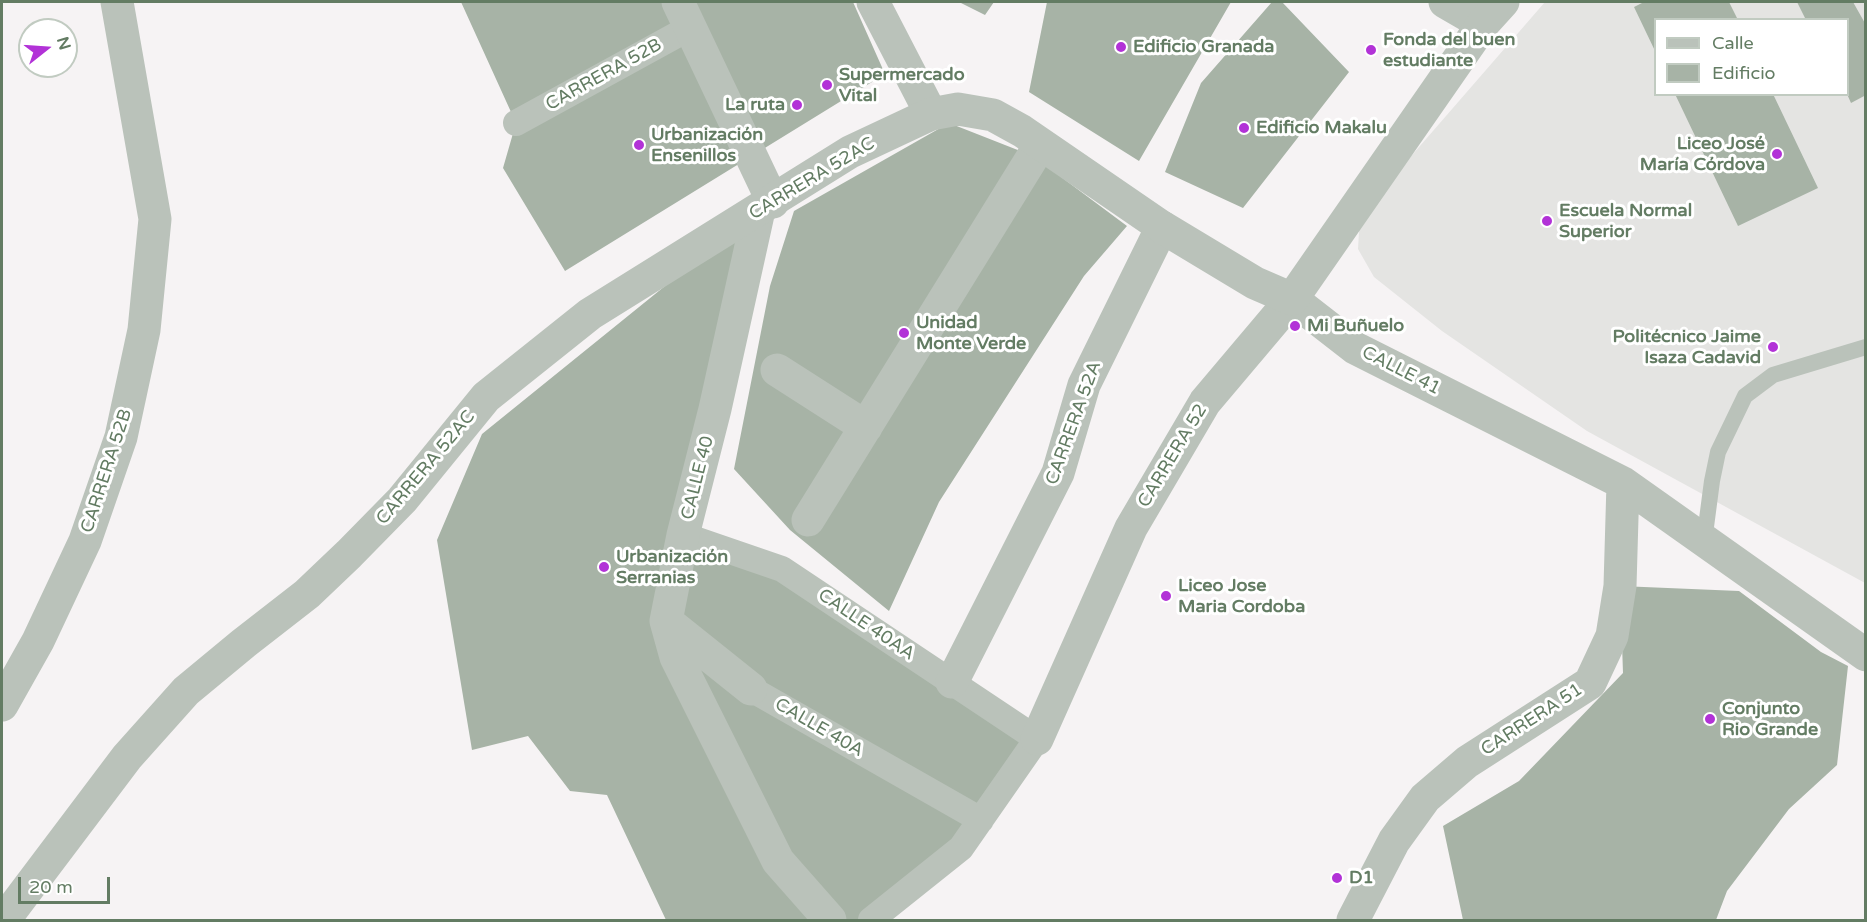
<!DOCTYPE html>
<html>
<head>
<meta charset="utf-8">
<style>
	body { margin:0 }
	#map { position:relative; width:1867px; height:922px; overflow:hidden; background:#f6f3f4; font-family:"Varela Round",sans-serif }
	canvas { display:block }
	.frame { position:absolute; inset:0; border:3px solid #637c63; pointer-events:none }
	.legend { position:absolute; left:1654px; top:18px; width:195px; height:78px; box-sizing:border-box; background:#fff; border:2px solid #c1cbc1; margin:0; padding:8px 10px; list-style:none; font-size:18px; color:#637c63 }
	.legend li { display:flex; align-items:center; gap:12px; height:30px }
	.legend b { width:30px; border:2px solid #c1cbc1 }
	.north { position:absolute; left:18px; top:18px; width:60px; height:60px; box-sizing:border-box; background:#fff; border:2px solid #c1cbc1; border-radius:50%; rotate:73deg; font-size:16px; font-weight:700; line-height:24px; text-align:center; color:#637c63 }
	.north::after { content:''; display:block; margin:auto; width:21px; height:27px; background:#b232d7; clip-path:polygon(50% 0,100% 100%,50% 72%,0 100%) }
	.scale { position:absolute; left:18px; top:877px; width:92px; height:27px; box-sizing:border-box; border:3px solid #637c63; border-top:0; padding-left:8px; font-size:18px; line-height:21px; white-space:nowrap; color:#637c63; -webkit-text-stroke:4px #fff; paint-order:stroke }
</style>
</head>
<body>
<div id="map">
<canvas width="1867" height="922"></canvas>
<div class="frame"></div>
<ul class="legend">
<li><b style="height:8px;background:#bac2ba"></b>Calle</li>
<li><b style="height:16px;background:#a7b3a6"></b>Edificio</li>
</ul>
<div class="north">N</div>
<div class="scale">20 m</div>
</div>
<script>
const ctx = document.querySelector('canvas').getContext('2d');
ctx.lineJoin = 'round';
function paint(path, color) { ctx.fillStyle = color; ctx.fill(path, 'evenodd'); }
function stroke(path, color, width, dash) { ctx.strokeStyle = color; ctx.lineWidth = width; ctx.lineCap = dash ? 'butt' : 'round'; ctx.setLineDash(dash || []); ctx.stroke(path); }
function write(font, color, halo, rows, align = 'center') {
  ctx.font = font + ' "Varela Round",sans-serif'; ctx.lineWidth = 6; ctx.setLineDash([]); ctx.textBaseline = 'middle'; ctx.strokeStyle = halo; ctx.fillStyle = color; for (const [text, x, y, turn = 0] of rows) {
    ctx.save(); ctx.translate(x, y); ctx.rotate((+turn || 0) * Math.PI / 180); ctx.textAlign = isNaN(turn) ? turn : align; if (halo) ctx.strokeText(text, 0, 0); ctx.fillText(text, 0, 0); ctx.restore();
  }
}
paint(new Path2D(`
	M1545,2h320v581l-278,-152 -145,-100 -68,-54 -16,-28 2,-34zM1656,20h192v74h-192z`), '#e4e4e2');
paint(new Path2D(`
	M461,2h392l32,72 -320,197 -62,-103 13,-45z
	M959,2h35l-9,13z
	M1047,2h184l-92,159 -110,-69z
	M1272,2h10l67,70 -106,136 -78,-36 36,-89z
	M1644,2h85l9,18h-82v33l-22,-46z
	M1797,2h56l13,23v70l-15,8 -4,-9 1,-74h-42z
	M1675,94h98l45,94 -80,38z
	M949,123l84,33 94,70 -43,50 -145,226 -50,109 -99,-81 -56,-61 36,-183 24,-75z
	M759,210l-62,330 34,12 306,187 -36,71 -130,110h-205l-59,-125 -37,-4 -42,-55 -56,14 -35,-210 45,-106z
	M1620,586l119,5 82,61 27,14 -11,99 -48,44 -62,82 -11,29h-253l-20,-94 76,-45 104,-108z`), '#a7b3a6');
stroke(new Path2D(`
	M1704,542l8,-61 6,-29 27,-56 28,-21 93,-28`), '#bac2ba', 16);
stroke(new Path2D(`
	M516,123l175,-96
	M683,535l99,34 255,170 -76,109 -90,72
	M751,689l230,131`), '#bac2ba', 26);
stroke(new Path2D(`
	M678,2l95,200
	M873,2l58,112
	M1445,2l38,22
	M759,210l-44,199 -32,126 -17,86 10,36 102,204 52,59
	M777,370l89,57
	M808,520l232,-375
	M666,621l85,68
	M952,682l106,-209 26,-88 78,-158
	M2,705l36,-64 47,-100 36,-104 23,-107 11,-111 -38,-217
	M1037,739l94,-211 74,-126 87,-103 63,49 268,135 243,172
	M1353,920l41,-79 31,-43 42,-36 123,-79 22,-47 8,-50 3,-103`), '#bac2ba', 33);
stroke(new Path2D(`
	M4,920l123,-163 59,-66 58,-48 63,-49 42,-40 53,-54 84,-103 104,-83 260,-162 81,-38 27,-5 35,6 29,16 140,96 93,56 37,16 191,-275 20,-22`), '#bac2ba', 33);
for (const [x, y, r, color] of [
	[1121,47,6,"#b232d7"],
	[1371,50,6,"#b232d7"],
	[827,85,6,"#b232d7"],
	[797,105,6,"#b232d7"],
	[1244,128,6,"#b232d7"],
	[639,145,6,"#b232d7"],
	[1777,154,6,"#b232d7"],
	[1547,221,6,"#b232d7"],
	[1295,326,6,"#b232d7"],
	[904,333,6,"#b232d7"],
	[1773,347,6,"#b232d7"],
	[604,567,6,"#b232d7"],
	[1166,596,6,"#b232d7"],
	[1710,719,6,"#b232d7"],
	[1337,878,6,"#b232d7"]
]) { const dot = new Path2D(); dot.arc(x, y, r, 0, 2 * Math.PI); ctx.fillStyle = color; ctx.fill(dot); stroke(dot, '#fff', 2); }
write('bold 18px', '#637c63', '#fff', [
	["Fonda del buen",1383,40],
	["estudiante",1383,61],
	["Edificio Granada",1133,47],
	["Supermercado",839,75],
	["Vital",839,96],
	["La ruta",785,105,"right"],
	["Edificio Makalu",1256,128],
	["Urbanización",651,135],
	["Ensenillos",651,156],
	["Liceo José",1765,144,"right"],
	["María Córdova",1765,165,"right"],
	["Escuela Normal",1559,211],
	["Superior",1559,232],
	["Unidad",916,323],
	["Monte Verde",916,344],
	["Mi Buñuelo",1307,326],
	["Politécnico Jaime",1761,337,"right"],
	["Isaza Cadavid",1761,358,"right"],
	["Urbanización",616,557],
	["Serranias",616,578],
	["Liceo Jose",1178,586],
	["Maria Cordoba",1178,607],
	["Conjunto",1722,709],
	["Rio Grande",1722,730],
	["D1",1349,878]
], 'left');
write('18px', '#637c63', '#fff', [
	["CARRERA 52B",604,75,-29],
	["CARRERA 52AC",812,179,-31],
	["CALLE 41",1401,371,27],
	["CARRERA 52A",1074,423,-70],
	["CARRERA 52",1173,456,-59],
	["CARRERA 52AC",426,468,-50],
	["CARRERA 52B",107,471,-72],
	["CALLE 40",698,478,-76],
	["CALLE 40AA",866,625,34],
	["CARRERA 51",1532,720,-33],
	["CALLE 40A",819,728,30]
]);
</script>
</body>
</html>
